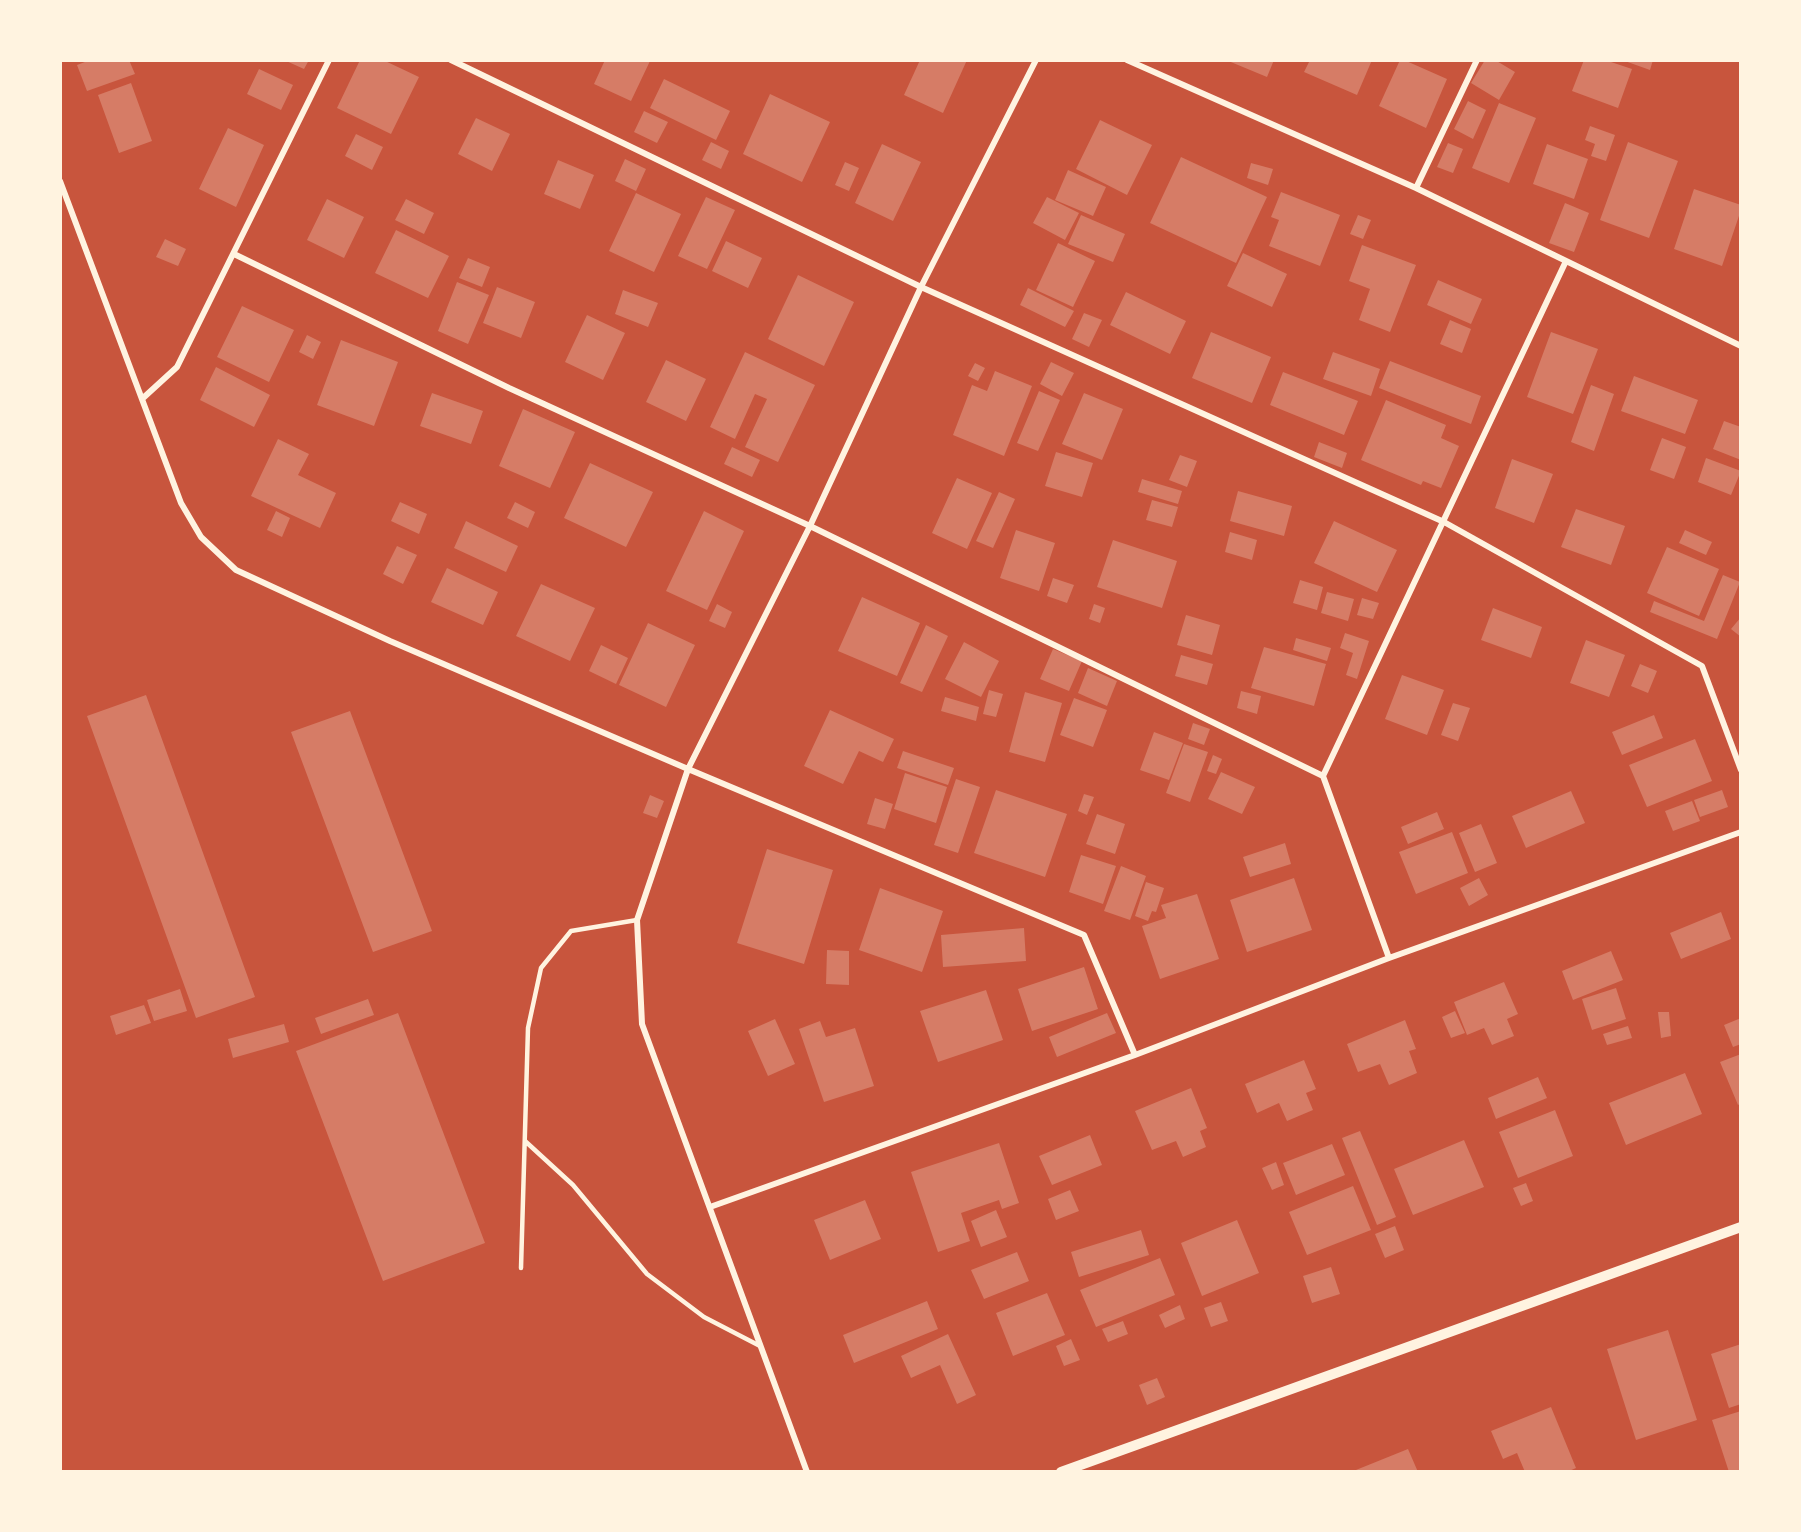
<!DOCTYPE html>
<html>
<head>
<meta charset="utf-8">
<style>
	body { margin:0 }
	#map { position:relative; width:1801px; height:1532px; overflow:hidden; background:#c8553d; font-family:Commissioner,sans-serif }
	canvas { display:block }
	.frame { position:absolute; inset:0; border:62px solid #fff3e0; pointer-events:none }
</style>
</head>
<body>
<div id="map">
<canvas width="1801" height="1532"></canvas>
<div class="frame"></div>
</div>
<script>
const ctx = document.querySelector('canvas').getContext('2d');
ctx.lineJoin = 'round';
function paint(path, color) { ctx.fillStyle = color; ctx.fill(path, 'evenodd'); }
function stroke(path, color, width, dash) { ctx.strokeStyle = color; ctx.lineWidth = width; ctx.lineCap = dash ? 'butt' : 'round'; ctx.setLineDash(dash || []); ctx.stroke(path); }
paint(new Path2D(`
	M90,60h39l6,14 -48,17 -10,-26z
	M284,60h25l-5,9z
	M360,60h23l36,17 -28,57 -54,-26z
	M605,60l45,1 -19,40 -37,-17z
	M920,60h47l-24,53 -39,-18z
	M1226,60h48l-7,17z
	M1310,60h62l-15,35 -53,-23z
	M1400,60h4l43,19 -21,49 -47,-22z
	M1485,60h10l20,12 -16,28 -28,-17z
	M1584,60h21l27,9 -14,39 -46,-17z
	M1622,60h31l-3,10z
	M259,69l34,16 -12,25 -34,-16z
	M664,79l66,32 -14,29 -66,-32z
	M131,83l21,58 -33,12 -21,-58z
	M770,94l60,28 -28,60 -59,-28z
	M1468,101l18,9 -13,29 -19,-10z
	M1499,103l37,15 -27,65 -37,-15z
	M644,111l24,11 -11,21 -23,-11z
	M476,118l34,16 -18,37 -34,-17z
	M1100,120l52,25 -25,50 -51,-26z
	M1590,126l25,9 -9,26 -15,-5 4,-12 -10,-4z
	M228,128l36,17 -28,62 -37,-18z
	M356,134l27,13 -11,23 -27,-14z
	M711,142l18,9 -8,18 -19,-9z
	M1628,142l50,19 -29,77 -49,-18z
	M1448,143l15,6 -10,24 -16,-6z
	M882,144l39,18 -28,59 -38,-18z
	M1547,144l41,15 -14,40 -41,-15z
	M1181,157l86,40 -31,66 -86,-40z
	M625,159l21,10 -10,22 -21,-10z
	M558,160l36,15 -14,34 -36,-15z
	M845,162l14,6 -10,23 -14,-6z
	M1251,163l22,6 -5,16 -21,-7z
	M1068,170l38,17 -13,29 -38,-16z
	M1694,189l47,16v5l-19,56 -48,-17z
	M1281,192l59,23 -20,51 -51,-20 10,-26 -8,-3z
	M636,193l45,21 -27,58 -45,-21z
	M706,197l29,13 -28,59 -29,-13z
	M1047,197l32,16 -14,27 -32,-17z
	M327,199l37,18 -20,41 -37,-18z
	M406,199l28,14 -10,21 -29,-14z
	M1565,203l24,10 -15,39 -25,-9z
	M1081,215l44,19 -12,28 -45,-18z
	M1358,215l13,5 -8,19 -13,-5z
	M396,230l53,26 -21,42 -53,-25z
	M165,239l21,10 -8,17 -22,-9z
	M726,241l36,17 -14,30 -36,-17z
	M1058,243l37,18 -22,46 -37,-17z
	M1362,245l54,20 -26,67 -31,-12 11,-31 -21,-8z
	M1243,253l44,21 -15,33 -45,-21z
	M468,258l22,9 -8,20 -23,-9z
	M798,275l56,27 -30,64 -56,-27z
	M1438,280l44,19 -11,25 -44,-19z
	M457,282l32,13 -21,49 -30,-13z
	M497,287l38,15 -14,36 -38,-15z
	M1028,288l46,23 -9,16 -45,-22z
	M623,290l35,13 -10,24 -33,-13z
	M1126,292l60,29 -16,33 -60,-29z
	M242,306l52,24 -25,52 -52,-25z
	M1084,313l18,7 -13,27 -17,-8z
	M587,315l38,18 -22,47 -38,-18z
	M1450,320l21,9 -9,24 -22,-9z
	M1211,332l60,25 -19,46 -60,-25z
	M1551,332l47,17 -25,65 -46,-17z
	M307,335l14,7 -8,17 -14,-7z
	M341,340l57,22 -24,64 -57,-21z
	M745,352l70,33 -37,77 -33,-15 22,-48 -12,-5 -20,45 -25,-12z
	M1333,352l47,17 -9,27 -48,-17z
	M666,360l40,19 -20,42 -40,-19z
	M1390,361l91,35 -10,28 -92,-36z
	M1051,362l23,11 -12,23 -22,-12z
	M975,363l10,5 -7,13 -10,-5z
	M216,367l54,28 -16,32 -54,-27z
	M995,371l37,15 -28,70 -51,-21 19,-50 15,6z
	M1283,372l75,29 -14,34 -74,-30z
	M1634,376l64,24 -13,34 -64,-23z
	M1591,385l23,9 -20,57 -23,-9z
	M1039,391l21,9 -22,51 -21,-8z
	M432,393l51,18 -12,33 -51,-18z
	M1084,393l39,16 -21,51 -40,-16z
	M1386,400l60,25 -5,13 18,8 -18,42 -18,-7 -2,4 -60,-25z
	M523,409l52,23 -25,56 -51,-22z
	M1724,421l17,6v33l-28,-11z
	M1662,438l24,9 -12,32 -24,-9z
	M278,439l31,15 -11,21 38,18 -16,35 -69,-32z
	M1319,442l28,11 -5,15 -28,-11z
	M732,447l28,13 -8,17 -28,-13z
	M1056,452l37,11 -11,34 -37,-11z
	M1180,455l17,6 -10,26 -18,-7z
	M1706,458l35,13 -10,24 -33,-13z
	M1512,459l41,15 -19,49 -39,-15z
	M590,463l63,29 -27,55 -62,-29z
	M957,478l35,15 -25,56 -35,-16z
	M1142,479l40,12 -4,13 -40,-12z
	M1238,491l54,15 -8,30 -54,-15z
	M999,492l16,7 -22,49 -17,-7z
	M1152,500l26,7 -6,20 -26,-7z
	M400,502l27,12 -8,20 -28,-13z
	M515,502l20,10 -7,16 -21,-10z
	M1576,509l49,17 -14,39 -50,-18z
	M276,511l14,7 -8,19 -15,-7z
	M704,511l40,20 -37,79 -41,-19z
	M466,521l52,25 -12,26 -52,-24z
	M1334,521l63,29 -20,42 -63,-29z
	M1016,530l39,13 -16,48 -39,-13z
	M1685,530l27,12 -6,13 -27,-12z
	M1230,532l27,8 -5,20 -27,-8z
	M1113,540l64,21 -15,47 -65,-21z
	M397,546l20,9 -14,29 -20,-10z
	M1667,547l52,22 -20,47 -52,-23z
	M447,568l51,24 -15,33 -52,-23z
	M1723,575l17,7 -23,57 -67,-27 4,-11 50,20z
	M1053,578l21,7 -7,18 -20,-7z
	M1300,580l23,7 -6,23 -24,-7z
	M541,584l54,24 -25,53 -54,-25z
	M1327,592l27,7 -6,22 -27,-8z
	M862,597l58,26 -23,53 -59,-25z
	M1362,598l17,5 -6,16 -16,-4z
	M717,604l15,8 -7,16 -16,-7z
	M1094,604l11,4 -5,15 -11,-4z
	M1493,608l49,19 -11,31 -50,-18z
	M1186,615l34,10 -8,30 -35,-10z
	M1741,617v20l-10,-8z
	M648,623l47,22 -29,62 -47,-22z
	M926,625l22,11 -26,56 -22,-9z
	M1345,633l24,8 -12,38 -11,-4 7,-22 -13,-5z
	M1296,638l35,10 -4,13 -34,-11z
	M1586,640l39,15 -16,42 -39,-14z
	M964,642l35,19 -18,36 -36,-18z
	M601,645l27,13 -12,26 -27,-13z
	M1264,647l62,17 -12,42 -63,-18z
	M1053,649l29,12 -13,30 -29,-12z
	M1181,655l32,9 -6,21 -32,-9z
	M1640,664l17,7 -9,22 -17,-7z
	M1088,668l29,13 -10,25 -29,-13z
	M1402,675l42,15 -17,45 -42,-16z
	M989,690l14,4 -7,23 -13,-3z
	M1241,691l20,5 -4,18 -20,-6z
	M1025,692l37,11 -17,59 -36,-10z
	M146,695l109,302 -59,21 -109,-302z
	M945,697l34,10 -3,14 -35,-10z
	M1074,698l33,12 -14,37 -33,-12z
	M1453,703l17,5 -12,33 -17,-6z
	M830,710l64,29 -11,23 -24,-11 -16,33 -39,-18z
	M350,711l82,220 -59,21 -82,-220z
	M1654,715l9,23 -41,17 -10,-23z
	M1193,723l17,6 -6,16 -16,-6z
	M1154,732l29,11 -14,37 -29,-10z
	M1695,739l17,42 -65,26 -18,-42z
	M1184,744l24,8 -18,50 -24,-9z
	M903,751l51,17 -6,17 -51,-17z
	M1213,755l9,4 -6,15 -9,-3z
	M1221,772l34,15 -13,27 -34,-15z
	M905,773l42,14 -11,36 -42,-14z
	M956,779l24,8 -22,66 -24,-8z
	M996,790l71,24 -22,63 -71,-24z
	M1722,790l6,17 -28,10 -6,-17z
	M1571,791l14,32 -59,25 -14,-32z
	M1084,794l10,3 -7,18 -9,-4z
	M650,795l14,6 -7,17 -14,-5z
	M875,798l18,6 -8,25 -18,-5z
	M1692,801l8,20 -27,10 -8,-20z
	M1437,812l7,17 -36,15 -7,-17z
	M1097,814l28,10 -10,30 -29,-10z
	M1481,824l16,39 -22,9 -16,-39z
	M1452,832l16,41 -52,21 -17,-42z
	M1285,843l6,21 -41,13 -7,-20z
	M767,849l66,21 -29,94 -67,-21z
	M1081,855l35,11 -13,38 -34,-12z
	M1121,866l25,10 -16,44 -26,-9z
	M1294,878l18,52 -65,22 -17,-52z
	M1479,878l9,17 -19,11 -9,-18z
	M1146,882l18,6 -8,24 -4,-1 -4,10 -13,-5z
	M880,888l63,23 -21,61 -63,-22z
	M1197,894l22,65 -59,20 -18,-53 24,-8 -5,-13z
	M1721,912l10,27 -50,20 -11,-26z
	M1024,928l2,33 -83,6 -2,-32z
	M827,950l22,1v34l-23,-1z
	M1611,951l12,29 -50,20 -11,-29z
	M1084,967l14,42 -66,22 -14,-42z
	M1504,982l14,32 -11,5 7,17 -22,9 -8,-17 -17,7 -13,-33z
	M1616,988l10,31 -34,11 -10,-31z
	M180,989l7,22 -33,10 -7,-21z
	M986,990l17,50 -65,22 -18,-51z
	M368,999l6,16 -53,19 -6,-16z
	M144,1005l7,18 -35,12 -6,-19z
	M1455,1011l10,22 -14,5 -9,-21z
	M1658,1012h11l2,24 -10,2z
	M398,1013l87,230 -102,38 -87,-230z
	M1107,1013l9,20 -59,24 -8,-20z
	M1741,1018v26l-8,3 -9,-22z
	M775,1019l20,45 -27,12 -20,-45z
	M1405,1020l11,29 -7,2 8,22 -28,12 -9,-21 -22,8 -11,-28z
	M820,1021l6,16 29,-9 19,58 -50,16 -25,-73z
	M284,1024l5,18 -56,16 -5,-19z
	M1628,1026l4,12 -25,7 -4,-11z
	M1741,1054v49l-3,2 -18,-43z
	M1304,1060l12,29 -10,4 7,17 -26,11 -8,-18 -22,10 -12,-29z
	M1685,1073l17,41 -76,31 -17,-42z
	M1538,1077l9,21 -51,21 -8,-21z
	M1191,1088l16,40 -7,3 6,16 -23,10 -7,-16 -24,9 -17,-39z
	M1555,1110l18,46 -55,22 -19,-46z
	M1360,1131l36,86 -19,8 -35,-87z
	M1090,1135l12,30 -50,20 -13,-29z
	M1464,1140l20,47 -71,28 -19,-46z
	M999,1143l20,60 -17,6 -3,-9 -38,13 9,28 -32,11 -27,-80z
	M1332,1144l13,31 -49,20 -13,-32z
	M1276,1162l8,23 -12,5 -10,-22z
	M1526,1183l7,18 -12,5 -8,-18z
	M1353,1186l18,44 -64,25 -18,-43z
	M1070,1190l9,21 -23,9 -8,-21z
	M865,1200l16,39 -51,21 -16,-40z
	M996,1210l11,27 -26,10 -10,-26z
	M1237,1220l22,53 -57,23 -21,-53z
	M1395,1226l9,24 -19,8 -10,-24z
	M1141,1230l8,25 -70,22 -8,-25z
	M1017,1252l12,29 -45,18 -13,-29z
	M1160,1258l15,37 -79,32 -16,-37z
	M1331,1267l9,27 -28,9 -9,-27z
	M1047,1293l18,42 -52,21 -17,-43z
	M927,1301l11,28 -84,34 -11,-28z
	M1221,1302l7,19 -17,6 -7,-19z
	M1180,1305l5,14 -20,9 -6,-13z
	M1123,1321l5,13 -20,8 -6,-13z
	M1668,1330l29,90 -61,20 -29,-91z
	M948,1334l28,61 -19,9 -17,-39 -29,13 -10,-22z
	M1071,1339l9,21 -16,6 -8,-20z
	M1741,1344v60l-12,4 -18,-54z
	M1157,1378l8,19 -18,8 -8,-20z
	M1551,1407l25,61 -9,4h-42l-8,-19 -14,6 -12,-28z
	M1741,1411v61h-12l-17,-52z
	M1408,1449l10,23h-67z`), '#d67c66');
stroke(new Path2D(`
	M525,1141l48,44 74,89 57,43 56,29
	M521,1268l7,-240 13,-60 30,-37 66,-11`), '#fff3e0', 4.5);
stroke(new Path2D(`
	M451,60l470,227 523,235 258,144 39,104
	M1127,60l289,128 325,158
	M60,181l121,322 20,34 35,33 154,71 298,128 396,166 51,120
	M1416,188l61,-128
	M234,254l275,134 301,138 513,250 66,182
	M142,399l35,-32 152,-307
	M1323,776l243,-515
	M710,1207l425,-152 254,-97 352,-126
	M807,1472l-165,-448 -5,-104 51,-151 122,-243 111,-239 115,-227`), '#fff3e0', 6);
stroke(new Path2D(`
	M1061,1472l680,-245`), '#fff3e0', 10);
</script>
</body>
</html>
